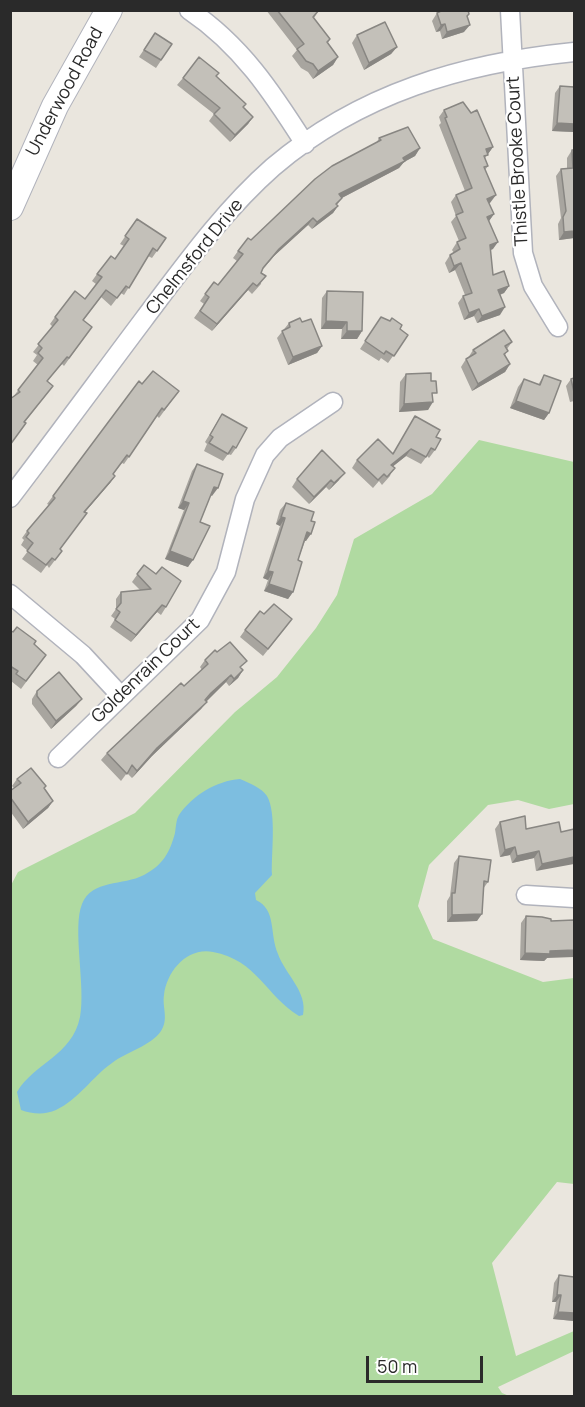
<!DOCTYPE html>
<html>
<head>
<meta charset="utf-8">
<style>
	body { margin:0 }
	#map { position:relative; width:585px; height:1407px; overflow:hidden; background:#eae6de; font-family:Manrope,sans-serif }
	canvas { display:block }
	.frame { position:absolute; inset:0; border:12px solid #2a2a2a; pointer-events:none }
	.scale { position:absolute; left:366px; top:1356px; width:117px; height:27px; box-sizing:border-box; border:3px solid #2a2a2a; border-top:0; padding-left:8px; font-size:18px; line-height:21px; white-space:nowrap; color:#2a2a2a; -webkit-text-stroke:4px #fff; paint-order:stroke }
</style>
</head>
<body>
<div id="map">
<canvas width="585" height="1407"></canvas>
<div class="frame"></div>
<div class="scale">50 m</div>
</div>
<script>
const ctx = document.querySelector('canvas').getContext('2d');
ctx.lineJoin = 'round';
function paint(path, color) { ctx.fillStyle = color; ctx.fill(path, 'evenodd'); }
function stroke(path, color, width, dash) { ctx.strokeStyle = color; ctx.lineWidth = width; ctx.lineCap = dash ? 'butt' : 'round'; ctx.setLineDash(dash || []); ctx.stroke(path); }
function write(font, color, halo, rows, align = 'center') {
  ctx.font = font + ' Manrope,sans-serif'; ctx.lineWidth = 4.5; ctx.setLineDash([]); ctx.textBaseline = 'middle'; ctx.strokeStyle = halo; ctx.fillStyle = color; for (const [text, x, y, turn = 0] of rows) {
    ctx.save(); ctx.translate(x, y); ctx.rotate((+turn || 0) * Math.PI / 180); ctx.textAlign = isNaN(turn) ? turn : align; if (halo) ctx.strokeText(text, 0, 0); ctx.fillText(text, 0, 0); ctx.restore();
  }
}
paint(new Path2D(`
	M479,440l95,22v342l-25,5 -31,-9 -30,5 -59,60 -11,41 15,33 110,43 31,-4v206l-17,-2 -65,81 24,93 58,-25v20l-76,36 4,6 7,3h-498l-1,-509 8,-15 117,-59 100,-101 42,-35 39,-49 21,-33 17,-56 78,-45z`), '#b0daa1');
paint(new Path2D(`
	M240,779c9,4 22,9 27,17 10,17 4,59 5,79l-17,18 1,7c21,10 13,33 22,54 7,20 30,38 25,61l-4,1c-33,-20 -42,-56 -86,-64 -26,-5 -46,19 -49,43 -2,12 5,24 -3,36 -10,15 -35,21 -49,32 -20,14 -33,36 -56,47 -11,5 -24,4 -35,0l-4,-18c17,-29 55,-36 63,-75 6,-30 -8,-89 2,-113 10,-25 41,-18 62,-29 19,-10 26,-23 31,-42 1,-6 1,-13 4,-18 14,-20 37,-34 61,-36z`), '#7dbee0');
const street = new Path2D(`
	M189,10c52,35 83,82 116,134
	M510,10l13,243 10,33 25,41
	M10,498c45,-59 89,-119 134,-179 40,-53 79,-108 129,-152 87,-74 191,-104 301,-115
	M10,594l73,61 38,41
	M58,758l142,-138 26,-48 19,-73 20,-44 15,-17 53,-36
	M526,895l48,3`);
const secondary = new Path2D(`
	M10,207l45,-101 54,-96`);
stroke(street, '#b1b3bc', 21);
stroke(secondary, '#b1b3bc', 28);
stroke(street, '#fff', 18);
stroke(secondary, '#fff', 26);
paint(new Path2D(`
	M266,10h53l-5,8 16,21 -2,4 10,14 -5,8 -20,14 -5,-7 -7,-4 -9,-12 5,-6z
	M437,13l32,1 -2,3 -3,15 -22,7 -2,-8 -4,1 -4,-11z
	M155,33l17,11 -16,24 -17,-11z
	M357,35l40,12 -6,7 -27,16 -12,-27z
	M216,76l37,41 -5,7 -18,18 -21,-21 5,-7 -37,-29 6,-7z
	M560,86l14,46 -22,-1 3,-38z
	M444,110l49,37 -8,11 3,8 -3,4 5,33h-1l5,11 -5,7 4,28 -3,1 3,25 16,11 -5,7 -4,2v20l-23,8 -3,-7 -10,4 -6,-17 5,-7 2,-1 -10,-25 -6,3 -4,-10 5,-8 4,-2 -2,-3 5,-8 2,-1 -8,-19 5,-6 -5,-14 5,-7 9,-4 -26,-66 2,-2 -2,-6z
	M379,138l41,10 -5,8 -11,6 -5,6 -57,30 -5,7 1,1 -5,7 -21,16 -4,-4 -34,31 -12,14 -1,14 -9,10 -4,-4 -36,41 -18,-13 10,-14 -4,-3 14,-19 4,3 19,-24 -4,-3 5,-7 139,-109z
	M572,150h2v88l-15,2 -1,-16 3,-6 -5,-42 5,-7 6,-1v-10z
	M137,219l29,19 -14,20 -4,-2 -24,39 -3,-2 -10,13 -10,-9 -18,24 9,6 -28,39 -2,-2 -15,17 6,5 -28,36 -15,23 3,-48 25,-32 -5,-4 4,-6 -4,-3 20,-25 -3,-3 5,-7 30,-18 11,-15 -4,-3 5,-7 18,-15 9,-13 -4,-2z
	M327,291l35,40 -5,8h-16l1,-10h-21l1,-31z
	M381,317l27,18 -20,28 -7,-5 -2,3 -19,-12z
	M289,323l33,23 -5,7 -29,12 -11,-27z
	M512,342l-5,7 -2,7 5,8 -5,8 -33,19 -11,-24 5,-8 2,-1 5,-8z
	M406,374l27,25 -5,11 -29,2 1,-30z
	M544,375l5,38 -5,7 -34,-12 8,-21 6,-8 14,6z
	M574,378v24v-1l-4,1 -4,-16 5,-7z
	M142,384l37,7 -20,27 -2,-2 -33,48 -2,-1 -9,11 2,2 -5,7 -25,29 -25,37 2,2 -13,17 -2,-3 -6,8 -19,-14 6,-8 -7,-6 3,-5 -2,-2 5,-7 22,-26 -2,-1 6,-8z
	M222,414l14,34 -5,7 -3,-1 -5,7 -19,-10 3,-7 -2,-2z
	M415,416l21,21 -1,13 -6,8 -2,-2 -6,8 -15,-8 -13,10 -3,10 -8,9 -3,-4 -6,7 -21,-20 5,-8 36,-6z
	M197,464l15,32 -1,-1 -11,27 -12,45 -23,-8 19,-49 -6,-2 14,-37z
	M297,479l42,1 -10,10 -3,-3 -17,17 -17,-17z
	M286,503l25,18 -5,20h-1l-7,19 -5,32 -5,7 -24,-8 4,-11 -5,-2 17,-52 -4,-2 4,-14z
	M144,565l22,42 -5,8 -4,-3 -26,30 -21,-15 5,-8 -4,-3 5,-7v-10l5,-7 19,-2 -8,-8z
	M264,614l23,12 -24,30 -23,-19 5,-7z
	M10,630l24,14 12,11 -25,34 -10,-8 1,-3 -2,-1z
	M205,660l36,8 2,2 -5,8 -9,8 -3,-4 -20,19 -5,8 -49,47 -20,22 -5,-5 -6,8 -20,-21 6,-7 95,-83 -2,-3z
	M37,691l45,8 -6,7 -25,23 -19,-25v-5z
	M17,779l29,7 -2,2 9,13 -5,7 -25,21 -13,-18v-20l4,-3 -2,-2z
	M500,822l26,7 35,3 13,-3 -38,42 -2,-13 -22,5 -2,-8 -10,2 -5,-28z
	M459,856l29,26 -5,7 -6,32 -30,1v-21l3,-5 4,-33z
	M526,916l21,42 -3,3 -24,-1 1,-37z
	M559,1275l15,46 -21,-2 3,-17h-4l2,-19z`), '#a8a59f');
paint(new Path2D(`
	M445,24l-5,7 -4,1 5,-7z
	M470,25l-6,7 -22,7 5,-7z
	M397,47l-6,7 -27,16 5,-7z
	M338,57l-5,8 -20,14 5,-8z
	M253,117l-5,7 -18,18 5,-7z
	M557,123l17,1v8l-22,-1z
	M493,147l-5,7 -7,3 5,-8z
	M420,148l-5,8 -11,6 -5,6 -65,34 5,-8z
	M496,195l-6,8 -8,3 5,-7z
	M338,206l-5,7 -21,16 5,-7z
	M494,214l-5,7 -2,-4z
	M313,218l-5,7 -34,31 -16,19 21,-26z
	M574,231v7l-15,2 5,-8z
	M498,242l-5,7 -8,3 5,-7z
	M461,263l-6,7 -6,3 5,-7z
	M253,283l-5,7 -36,41 5,-7z
	M509,286l-5,7 -11,4 5,-7z
	M505,307l-5,8 -23,8 5,-7z
	M479,309l-5,7 -10,4 5,-7z
	M326,321l21,1 -5,7h-21z
	M347,331h15l-5,8h-16z
	M322,346l-5,7 -29,12 5,-8z
	M510,364l-5,8 -33,19 6,-7z
	M516,401l33,12 -5,7 -34,-12z
	M433,402l-5,8 -29,2 5,-8z
	M411,449l-5,7 -20,16 5,-7z
	M345,473l-6,7 -10,10 5,-7z
	M115,476l-5,7 -31,36 5,-7z
	M331,480l-5,7 -17,17 5,-7z
	M214,487l4,1 -6,8 -3,-2z
	M183,501l6,2 -5,7 -6,-2z
	M281,517l4,1 -5,8 -4,-2z
	M307,532l4,2 -5,7 -4,-1z
	M170,551l23,9 -5,7 -23,-8z
	M268,571l5,1 -5,8 -5,-2z
	M269,584l24,8 -5,7 -24,-8z
	M162,605l-5,7 -26,30 5,-7z
	M243,670l-5,8 -9,8 5,-7z
	M231,675l-5,7 -26,26 11,-15z
	M82,699l-6,7 -25,23 5,-8z
	M207,702l-6,7 -49,47 -20,22 5,-7 20,-23z
	M53,801l-5,7 -25,21 5,-7z
	M515,847l-5,8 -10,2 5,-7z
	M539,851l-5,7 -22,5 5,-7z
	M574,857v7l-38,7 6,-7z
	M482,914l-5,7 -30,1 5,-7z
	M574,950v7l-27,1 -3,3 -24,-1 5,-7 25,-2z
	M557,1295h4l-5,7h-4z
	M558,1312l16,1v8l-21,-2z`), '#888682');
const building = new Path2D(`
	M277,10h42l-6,7 17,22 -3,3 11,15 -20,14 -5,-7 -7,-3 -9,-12 7,-5z
	M443,10h25l1,4 -2,2 3,9 -23,7 -2,-8 -4,1 -4,-12z
	M385,22l12,25 -28,16 -12,-28z
	M155,33l17,11 -11,16 -17,-10z
	M199,57l20,16 -3,3 30,28 -3,3 10,10 -18,18 -21,-21 6,-6 -37,-30z
	M560,86l14,1v37l-17,-1z
	M463,102l8,11 6,-3 16,37 -7,2 2,6 -4,1 4,10 -4,1 12,28 -9,4 7,15 -7,3 11,25 -8,3 3,30 11,-4 5,15 -11,4 7,17 -23,9 -3,-7 -10,4 -6,-17 9,-3 -11,-30 -7,3 -4,-11 10,-6 -3,-7 9,-4 -10,-23 7,-3 -7,-17 16,-7 -27,-70 2,-1 -3,-7z
	M408,127l12,21 -17,10 2,3 -66,33 3,4 -6,6 2,2 -21,16 -4,-4 -34,31 -16,19 -2,5 5,3 -9,10 -4,-3 -36,41 -17,-13 9,-14 -4,-3 9,-12 4,3 25,-31 -5,-3 10,-13 3,2 64,-61 17,-13 49,-26 -2,-2z
	M572,150h2v81l-10,1 -1,-15 3,-6 -5,-42 12,-1z
	M137,219l29,19 -9,13 -4,-3 -24,40 -3,-2 -9,12 -11,-8 -23,30 9,7 -23,31 -2,-1 -20,24 6,5 -29,36 2,1 -16,22v-46l10,-7 -2,-2 25,-32 -5,-5 4,-5 -4,-4 20,-24 -3,-3 20,-26 10,8 17,-22 -5,-3 14,-18 4,3 14,-20 -4,-3z
	M327,291l36,1 -1,39h-15v-9l-21,-1z
	M381,317l9,4 2,-3 10,7 -2,4 8,6 -14,21 -8,-5 -2,3 -19,-13z
	M300,318l2,4 9,-3 11,27 -29,11 -11,-26 8,-4 -1,-4z
	M504,330l8,12 -7,4 3,5 -4,3 6,10 -32,20 -12,-25 10,-6 -3,-3z
	M153,371l26,20 -15,19 -2,-2 -33,49 -2,-2 -14,19 2,2 -31,36 3,1 -27,36 2,2 -7,9 -3,-2 -6,7 -19,-14 6,-8 -7,-6 3,-4 -2,-2 28,-33 -2,-2 86,-115 3,3z
	M431,373v8h5l1,12h-5l1,9 -29,2 2,-30z
	M544,375l17,6 -12,32 -33,-12 8,-22 16,6z
	M574,378v14l-3,-13z
	M222,414l25,14 -11,20 -3,-2 -5,8 -19,-11 4,-6 -3,-2z
	M415,416l25,14 -4,7 5,2 -6,11 -4,-2 -5,9 -15,-8 -20,16 4,3 -8,9 -3,-3 -6,6 -21,-20 21,-21 15,15z
	M322,450l23,23 -11,10 -3,-3 -17,17 -17,-18z
	M197,464l26,10 -5,14 -4,-1 -14,35 10,4 -17,34 -23,-9 19,-48 -6,-2z
	M286,503l28,9 -3,9 4,1 -4,12 -4,-2 -9,28 4,2 -9,30 -24,-8 4,-12 -5,-1 17,-53 -4,-1z
	M144,565l12,9 6,-7 19,14 -15,26 -4,-2 -26,30 -21,-15 5,-8 -4,-3 5,-6v-11l30,-3 -14,-15z
	M274,604l18,15 -24,30 -23,-19 15,-19 4,3z
	M17,627l19,14 -2,3 12,11 -20,26 -10,-7 2,-3 -8,-5v-36l3,2z
	M230,642l17,19 -7,6 3,3 -9,9 -3,-4 -20,18 -6,7 2,2 -50,46 -20,23 -5,-6 -5,9 -20,-21 74,-70 3,3 24,-22 -3,-4 10,-10 2,2z
	M59,672l23,27 -26,22 -19,-25v-5z
	M31,768l15,18 -2,2 9,13 -25,21 -18,-25v-6l11,-8 -4,-4z
	M525,816l1,13 33,-7 2,10 13,-3v28l-32,7 -3,-13 -22,5 -2,-9 -10,3 -5,-28z
	M459,856l32,4 -3,22 -4,-1 -2,33 -30,1v-22h3z
	M526,916l16,1 9,2v2l23,-1v30l-24,1v3l-25,-1z
	M559,1275l15,2v36l-16,-1 3,-17h-4z`);
paint(building, '#c3c0b9');
stroke(building, '#888682', 1.5);
write('18px', '#2a2a2a', '#fff', [
	["Underwood Road",65,92,-62],
	["Thistle Brooke Court",518,161,-93],
	["Chelmsford Drive",195,257,-51],
	["Goldenrain Court",146,671,-44]
]);
</script>
</body>
</html>
